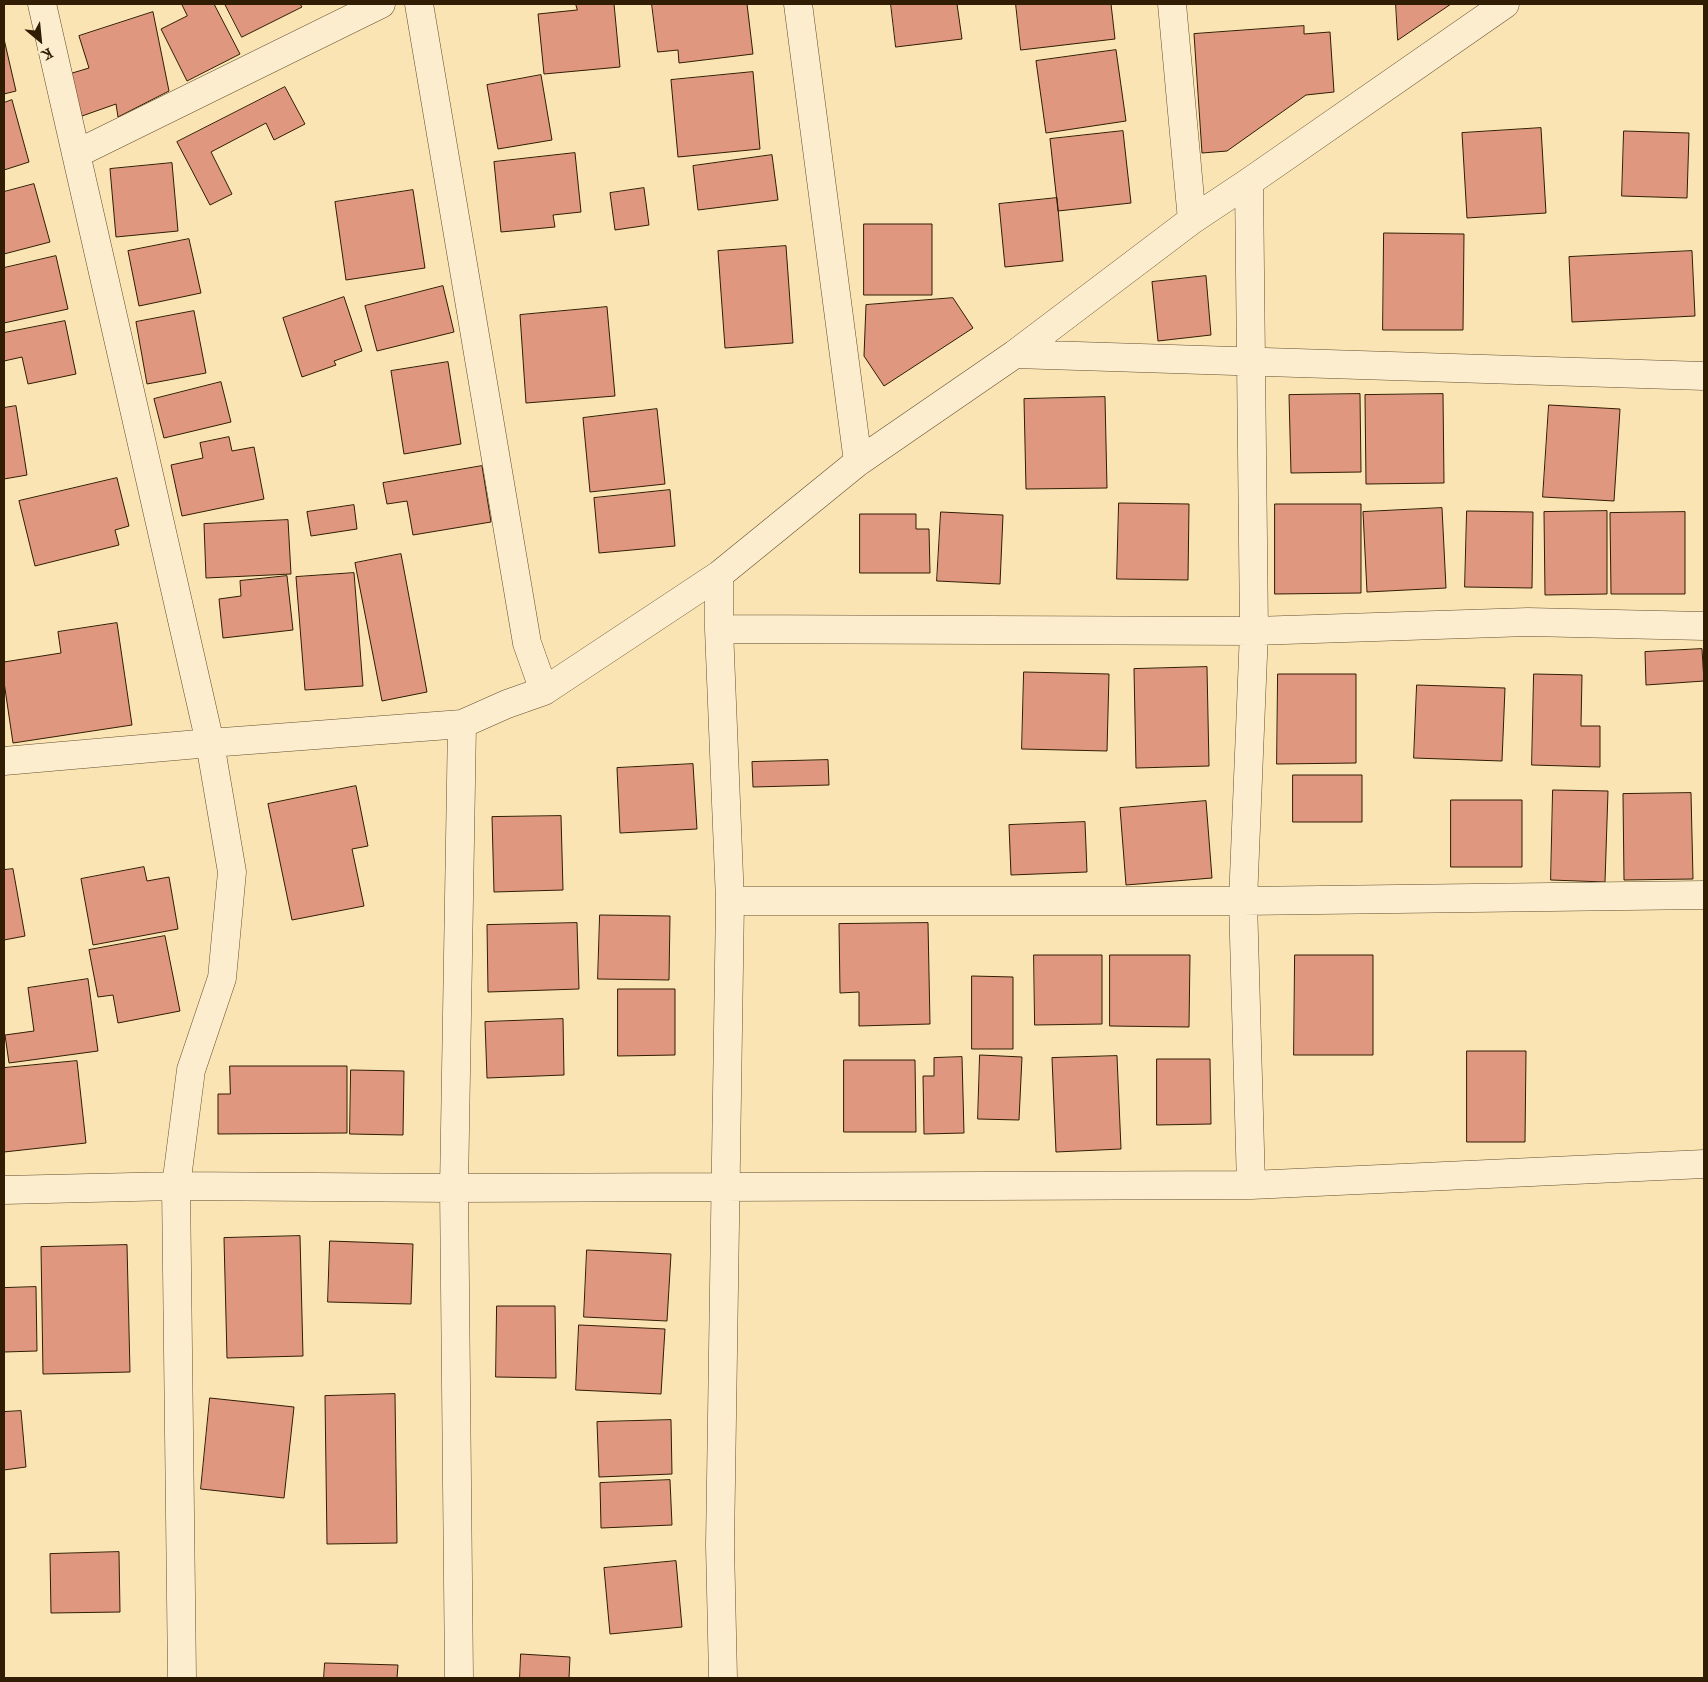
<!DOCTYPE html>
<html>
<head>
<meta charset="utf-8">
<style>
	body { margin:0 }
	#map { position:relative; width:1708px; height:1682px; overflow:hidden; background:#fbe4b3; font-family:"IM FELL Great Primer",serif }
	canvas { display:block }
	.frame { position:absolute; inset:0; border:5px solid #301d03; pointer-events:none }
	.north { position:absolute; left:15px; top:15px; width:50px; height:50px; -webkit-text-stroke:4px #fcedce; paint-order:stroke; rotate:152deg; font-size:14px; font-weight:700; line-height:20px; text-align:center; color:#301d03 }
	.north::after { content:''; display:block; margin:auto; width:18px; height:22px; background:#301d03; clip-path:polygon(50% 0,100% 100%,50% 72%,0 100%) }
</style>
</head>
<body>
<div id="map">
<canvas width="1708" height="1682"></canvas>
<div class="frame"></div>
<div class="north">K</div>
</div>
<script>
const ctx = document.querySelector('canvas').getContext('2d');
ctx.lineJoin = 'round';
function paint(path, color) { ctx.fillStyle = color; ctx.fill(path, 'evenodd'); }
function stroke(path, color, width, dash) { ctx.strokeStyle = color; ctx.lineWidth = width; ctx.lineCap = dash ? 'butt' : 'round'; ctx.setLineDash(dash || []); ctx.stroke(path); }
const building = new Path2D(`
	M182,4h32l26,50 -53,27 -26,-52 26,-13z
	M225,4h75l2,3 -60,30z
	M576,4h38l6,63 -76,7 -6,-60 39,-4z
	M652,4h95l6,50 -74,9 -1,-13 -20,2z
	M891,4h66l5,35 -66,8z
	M1016,4h95l4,35 -94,11z
	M1396,4h55l-53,36z
	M153,12l16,79 -51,26 -2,-13 -34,12 -13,-42 20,-6 -10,-32z
	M1304,26v8l26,-2 4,60 -28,3 -79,56 -25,2 -8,-119z
	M4,39l12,52 -12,3z
	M1116,50l10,71 -80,12 -10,-72z
	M753,72l7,77 -82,8 -7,-77z
	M541,75l11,65 -54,9 -11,-64z
	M285,87l20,37 -31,16 -8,-17 -55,29 21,42 -22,11 -33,-63z
	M12,100l17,62 -25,8v-67z
	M1541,128l5,85 -79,5 -5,-85z
	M1123,131l8,72 -73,8 -8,-72z
	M1624,131l65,2 -2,65 -65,-2z
	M575,153l6,59 -28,3 2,12 -54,5 -7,-70z
	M772,155l6,45 -80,10 -5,-44z
	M172,163l6,68 -62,6 -6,-68z
	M34,184l16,58 -46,12v-62z
	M644,188l5,37 -34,5 -5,-37z
	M413,190l12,78 -79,12 -11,-78z
	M1057,198l6,63 -58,6 -6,-63z
	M864,224h68v71h-68z
	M1384,233l80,1 -1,96h-80z
	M189,239l12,54 -62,13 -11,-55z
	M786,246l7,97 -68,5 -7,-97z
	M1692,251l3,65 -123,6 -3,-65z
	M56,256l12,53 -64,14v-55z
	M1206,276l5,59 -53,6 -6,-59z
	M443,286l11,46 -77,19 -12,-45z
	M344,297l18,54 -28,10 2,4 -34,12 -19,-59z
	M953,298l20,30 -89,58 -20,-30 2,-51z
	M607,307l8,89 -89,7 -6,-88z
	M194,311l12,62 -59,11 -11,-62z
	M65,321l11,53 -48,10 -6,-27 -18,4v-28z
	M448,362l13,82 -57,10 -13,-83z
	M221,382l10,40 -67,16 -10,-39z
	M1360,394l1,78 -70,1 -2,-78z
	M1443,394l1,89 -78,1 -1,-89z
	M1105,397l2,91 -81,1 -2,-90z
	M1549,405l71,4 -6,92 -71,-4z
	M16,406l11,69 -23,4v-71z
	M657,409l8,75 -75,8 -7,-74z
	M229,437l3,14 22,-4 10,52 -82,17 -11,-51 32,-7 -3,-15z
	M482,466l9,56 -78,13 -6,-34 -20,3 -4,-21z
	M117,478l12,48 -14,4 4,15 -84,21 -16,-65z
	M670,490l5,56 -76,7 -5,-55z
	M1119,503l70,1 -1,76 -71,-1z
	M1275,504h86v89l-86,1z
	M354,505l3,24 -46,7 -4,-24z
	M1442,508l4,80 -79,4 -4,-80z
	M1467,511l66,1 -1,76 -67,-1z
	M1607,511v83l-62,1 -1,-83z
	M941,512l62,3 -3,69 -63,-3z
	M1685,512v82h-74l-1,-81z
	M860,514h56v15h13l1,44h-70z
	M288,520l3,54 -85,4 -2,-54z
	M401,554l26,138 -45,9 -27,-138z
	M354,573l9,113 -58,4 -9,-113z
	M287,576l6,54 -70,8 -4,-39 22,-3 -1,-15z
	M117,623l15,102 -119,18 -9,-61v-20l57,-9 -3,-21z
	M1702,649l2,32 -58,4 -1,-33z
	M1207,667l2,99 -73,2 -2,-99z
	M1024,672l85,2 -2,77 -85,-2z
	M1278,674h78v89l-79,1z
	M1534,674l48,1 -1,51h19v41l-68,-2z
	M1417,685l88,3 -3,73 -88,-3z
	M828,760l1,25 -76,2 -1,-25z
	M693,764l4,65 -77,4 -3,-65z
	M1293,775h69v47h-69z
	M356,786l12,60 -16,3 12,57 -72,14 -24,-116z
	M1553,790l55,1 -3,91 -54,-2z
	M1691,793l2,86 -69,1 -1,-86z
	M1451,800h71v67h-71z
	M1206,801l6,77 -86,7 -6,-77z
	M561,816l2,74 -69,2 -2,-75z
	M1085,822l2,50 -76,3 -2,-50z
	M144,867l3,14 22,-4 9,52 -85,16 -12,-66z
	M13,869l12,67 -21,4v-70z
	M600,915l70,1 -1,64 -71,-1z
	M577,923l2,66 -91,3 -1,-67z
	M928,923l2,101 -71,2v-34l-19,1 -1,-69z
	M165,936l15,75 -62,12 -5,-28 -15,2 -9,-47z
	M1034,955h68v69l-67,1z
	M1110,955h80l-1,72 -79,-1z
	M1295,955h78v100h-79z
	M972,976l41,1v72h-41z
	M88,979l10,72 -89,12 -4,-28 29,-4 -6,-43z
	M618,989h57v66l-57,1z
	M563,1019l1,56 -77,3 -2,-56z
	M1467,1051h59l-1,91h-58z
	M980,1055l42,2 -3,63 -41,-1z
	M1117,1056l4,93 -65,3 -4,-94z
	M962,1057l2,76 -40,1 -1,-58h11v-18z
	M1157,1059h53l1,65 -54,1z
	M844,1060h71l1,72h-72z
	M77,1061l9,82 -82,9v-84z
	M230,1066h117v67l-129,1v-40h12z
	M351,1070l53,1 -1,64 -53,-1z
	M300,1236l3,120 -76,2 -3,-120z
	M330,1241l83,3 -2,60 -83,-2z
	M127,1245l3,127 -87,2 -2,-127z
	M587,1250l84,4 -4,67 -83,-4z
	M36,1287l1,64 -33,1v-64z
	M497,1306h58l1,72 -60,-1z
	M579,1325l86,4 -4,65 -85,-4z
	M395,1394l2,149 -70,1 -2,-148z
	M210,1398l84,9 -10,91 -83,-9z
	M21,1411l5,56 -22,3v-58z
	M671,1420l1,54 -73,3 -2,-55z
	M670,1480l2,45 -71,3 -1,-45z
	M119,1552l1,60 -69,1 -1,-59z
	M676,1561l6,66 -72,7 -6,-66z
	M521,1654l49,3 -1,21h-49z
	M325,1663l73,2 -1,13h-73z`);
paint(building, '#df977f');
stroke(building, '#301d03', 1);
const minor = new Path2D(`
	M42,4l168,739 22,129 -10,106 -31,92 -15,116 6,492
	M419,4l108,639 17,48
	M798,4l60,458
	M1172,4l20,216
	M76,154l305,-150
	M1249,182l5,449 -11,270 8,284
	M1015,354l689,22
	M719,575v54l11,272 -10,644 3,133
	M719,629l535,2 274,-9 176,4
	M4,761l206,-18 252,-19 45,-20 37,-13 175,-116 139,-113 157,-108 177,-134 57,-38 256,-178
	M730,901h513l461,-6
	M4,1190l172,-4 278,2 797,-3 453,-21
	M459,1678l-5,-490 8,-464`);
stroke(minor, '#634f2f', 29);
stroke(minor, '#fcedce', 28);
</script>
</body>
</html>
